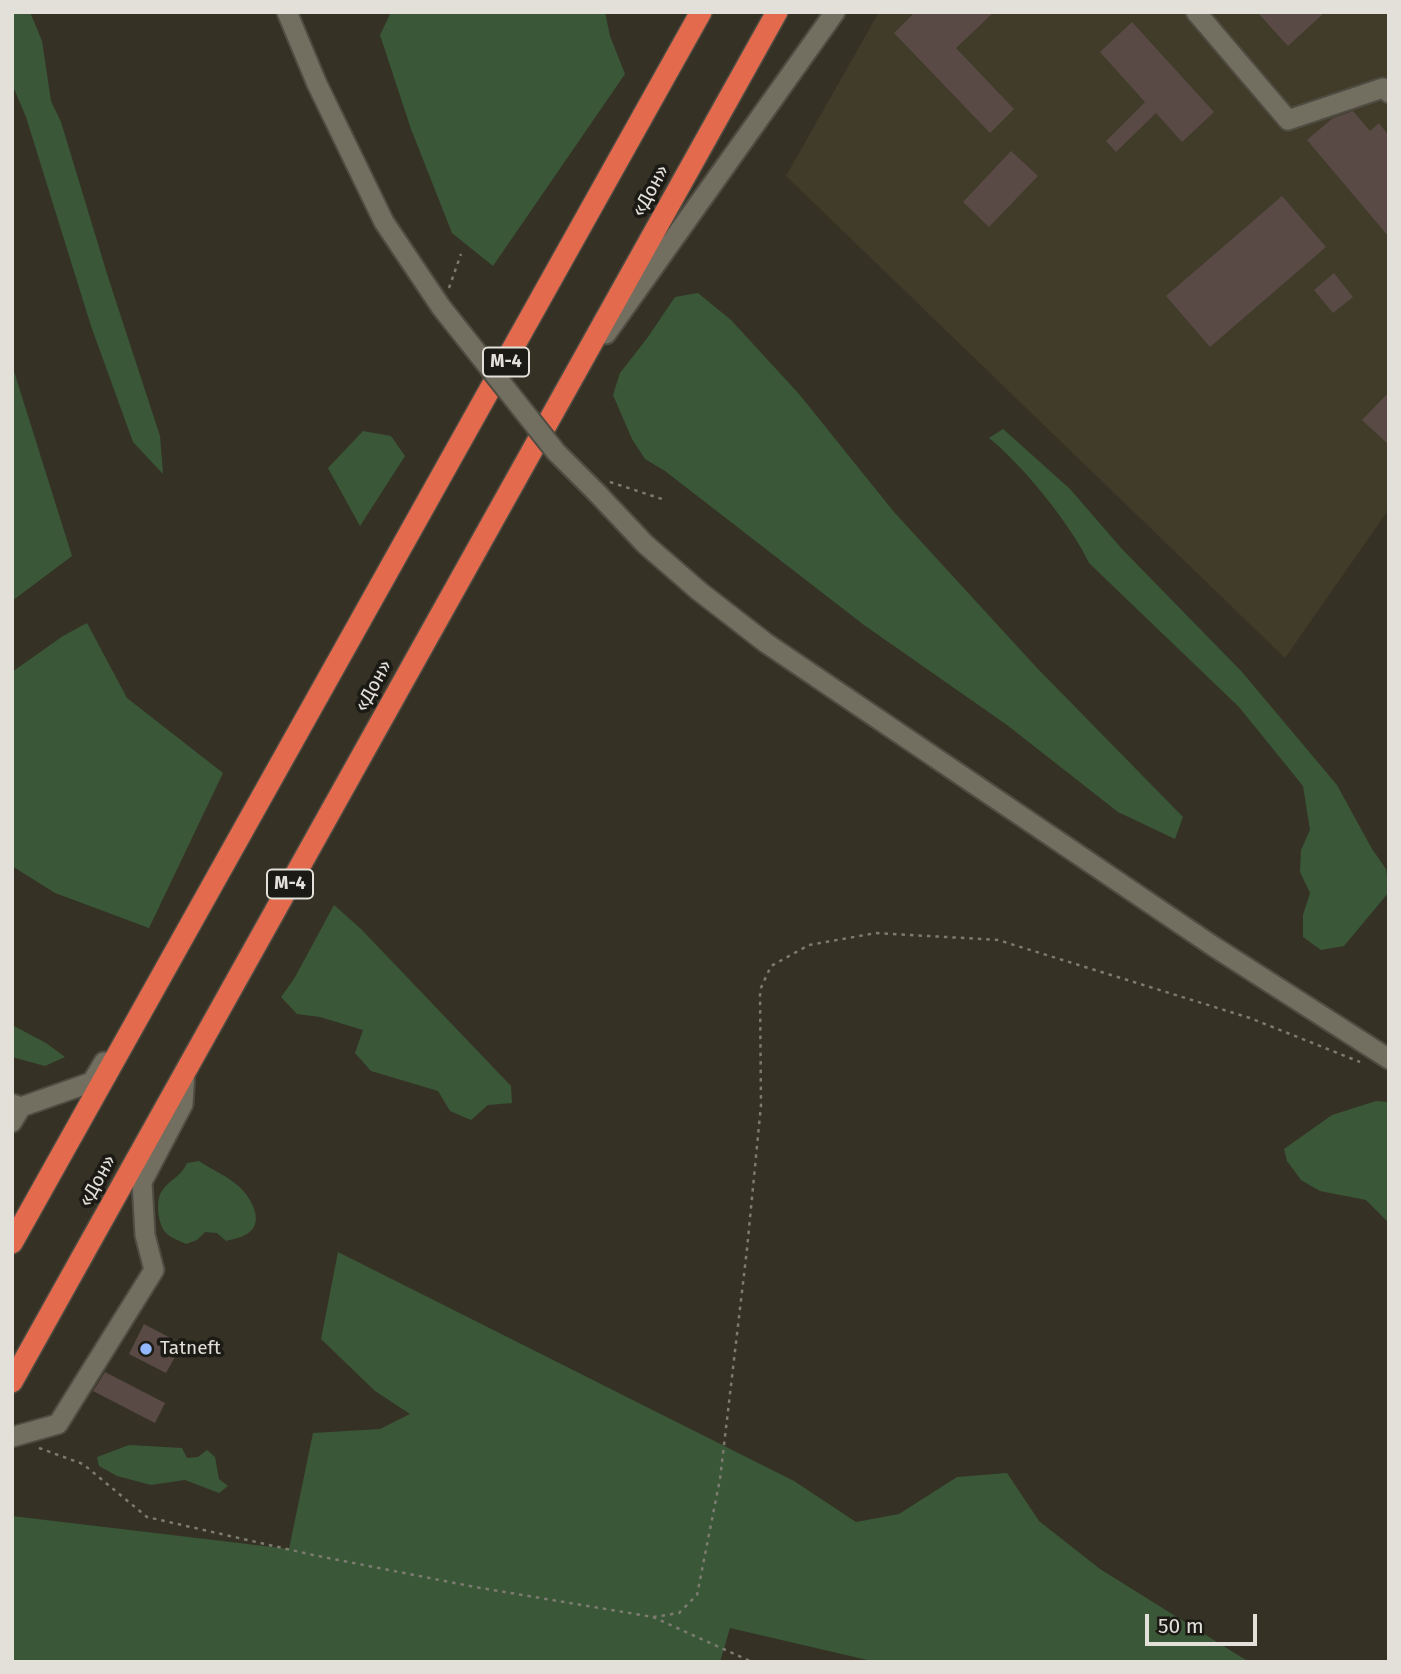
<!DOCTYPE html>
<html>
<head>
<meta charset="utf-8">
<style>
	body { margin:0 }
	#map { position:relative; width:1401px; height:1674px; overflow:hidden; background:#353225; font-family:"Fira Sans",sans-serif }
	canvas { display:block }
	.frame { position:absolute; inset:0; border:14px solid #e2e0d8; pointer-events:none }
	.scale { position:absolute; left:1145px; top:1614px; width:112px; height:32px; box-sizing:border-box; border:4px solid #e2e0d8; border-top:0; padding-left:9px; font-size:21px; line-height:24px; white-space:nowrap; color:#e2e0d8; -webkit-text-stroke:5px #1b1a14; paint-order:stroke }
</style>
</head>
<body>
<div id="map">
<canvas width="1401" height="1674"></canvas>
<div class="frame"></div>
<div class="scale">50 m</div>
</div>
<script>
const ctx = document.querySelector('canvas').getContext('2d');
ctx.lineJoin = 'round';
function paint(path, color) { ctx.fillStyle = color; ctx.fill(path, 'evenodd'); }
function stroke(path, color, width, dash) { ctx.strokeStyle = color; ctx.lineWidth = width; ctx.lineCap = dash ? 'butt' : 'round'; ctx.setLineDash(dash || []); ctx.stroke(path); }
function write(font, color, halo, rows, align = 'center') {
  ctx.font = font + ' "Fira Sans",sans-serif'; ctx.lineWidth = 7; ctx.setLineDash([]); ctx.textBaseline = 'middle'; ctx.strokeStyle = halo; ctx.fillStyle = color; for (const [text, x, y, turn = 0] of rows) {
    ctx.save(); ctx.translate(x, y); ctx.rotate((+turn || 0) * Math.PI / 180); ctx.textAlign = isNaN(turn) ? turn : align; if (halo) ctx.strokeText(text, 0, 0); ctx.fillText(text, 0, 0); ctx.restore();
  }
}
paint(new Path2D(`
	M879,12h510v497l-104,149 -499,-482z`), '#403c29');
paint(new Path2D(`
	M12,12h18l12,29 9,60 10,21 47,155 52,159 3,38 -30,-32 -42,-116 -65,-209 -14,-33z
	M391,12h214l5,24 15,38 -132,192 -41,-33 -41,-104 -31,-94z
	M698,293l33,27 68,74 95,118 143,156 146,149 -8,22 -57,-27 -111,-87 -143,-100 -199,-154 -20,-12 -13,-20 -19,-44 7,-22 28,-36 27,-40z
	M12,365l60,191 -60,45z
	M1003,429l67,60 52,60 120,123 95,113 35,64 14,20 3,23 -45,54 -23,4 -18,-13v-22l7,-22 -10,-21 1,-22 9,-20 -7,-44 -64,-79 -150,-144c-17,-37 -68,-100 -100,-125z
	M363,431l28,5 14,20 -45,70 -32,-58z
	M87,623l40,75 96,75 -74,155 -94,-35 -43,-27v-194l51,-36z
	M334,905l27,24 150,157 1,17 -24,2 -17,15 -21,-9 -12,-20 -67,-20 -16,-18 8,-23 -43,-13 -23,-3 -16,-17 13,-18z
	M12,1025l34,18 19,14 -20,9 -33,-9z
	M1376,1101l13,1v121l-23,-23 -46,-9 -19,-11 -14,-19 -3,-12 48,-34z
	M199,1161c12,8 26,14 37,23 13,10 31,38 11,50 -6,4 -15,5 -21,7l-9,-8 -12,-1 -8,8 -11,4c-6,-3 -15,-6 -20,-11 -8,-8 -11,-33 -4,-42 8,-12 18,-13 25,-28z
	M338,1252l456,229 62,41 43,-8 58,-37 50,-4 32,48 61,48 149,93h-373l-146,-34 -10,34h-708v-146l277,33 24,-116 67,-4 30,-15 -35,-23 -54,-52z
	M129,1445l53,3 5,10 11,-1 9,-7 8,7 4,22 9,7 -9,7 -34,-13 -34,5 -34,-9 -18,-10 -2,-9z`), '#3a5738');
paint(new Path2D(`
	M915,12h79l-38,36 58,61 -24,24 -96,-100z
	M1257,12h68l-37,34z
	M1132,22l82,90 -32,30 -26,-29 -40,39 -10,-11 39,-39 -45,-50z
	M1353,111l17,20 9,-8 10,13v101l-82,-97 26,-22z
	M1011,151l27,25 -49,51 -26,-25z
	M1282,196l44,51 -116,100 -44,-51z
	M1334,273l19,24 -20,16 -19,-23z
	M1389,392v53l-27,-25z
	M144,1324l38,20 -16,29 -37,-19z
	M105,1372l60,31 -10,20 -62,-32z`), '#594a45');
const minor = new Path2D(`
	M287,12l30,72 67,138 57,85
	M1196,12l92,108 95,-32 6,5
	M606,334l229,-322
	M597,493l48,51 54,47 67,52 447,303 176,113
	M12,1104l9,3 71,-25 12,-20
	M12,1122l9,-15
	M12,1437l46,-13 96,-154 -9,-35 -3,-53 41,-78 2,-33`);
const highway = new Path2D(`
	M12,1243l689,-1231
	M12,1382l765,-1370`);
stroke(minor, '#4f4d43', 23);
stroke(highway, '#4f4d43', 24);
stroke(new Path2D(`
	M449,288l12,-34
	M610,482l52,17
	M39,1448l44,16 64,53 166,38 162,32 178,30 26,-4 18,-18 23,-116 27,-230 14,-144 -1,-115 11,-24 38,-21 67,-12 122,7 252,78 110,44
	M653,1617l99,45`), '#7d7b70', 2.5, [3.5, 5]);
stroke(minor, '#726f60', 19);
stroke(highway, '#e46a4e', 21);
const minorBridge = new Path2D(`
	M441,307l115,145 41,41`);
stroke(minorBridge, '#4f4d43', 23, []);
stroke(minorBridge, '#726f60', 19);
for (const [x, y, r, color] of [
	[146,1349,7,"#93b7fd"]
]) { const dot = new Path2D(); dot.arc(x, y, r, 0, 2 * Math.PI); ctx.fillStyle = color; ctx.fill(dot); stroke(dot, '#1b1a14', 2.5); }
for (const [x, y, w] of [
	[506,362,46],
	[290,884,46]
]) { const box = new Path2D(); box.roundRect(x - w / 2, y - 14.5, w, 29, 5); ctx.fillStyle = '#1b1a14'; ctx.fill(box); stroke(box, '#e2e0d8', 2); }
write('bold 18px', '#e2e0d8', null, [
	["М-4",506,362],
	["М-4",290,884]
]);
write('19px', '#e2e0d8', '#1b1a14', [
	["«Дон»",651,191,-61],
	["«Дон»",374,686,-61],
	["«Дон»",98,1181,-61]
]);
write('19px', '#e2e0d8', '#1b1a14', [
	["Tatneft",160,1349]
], 'left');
</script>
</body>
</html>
